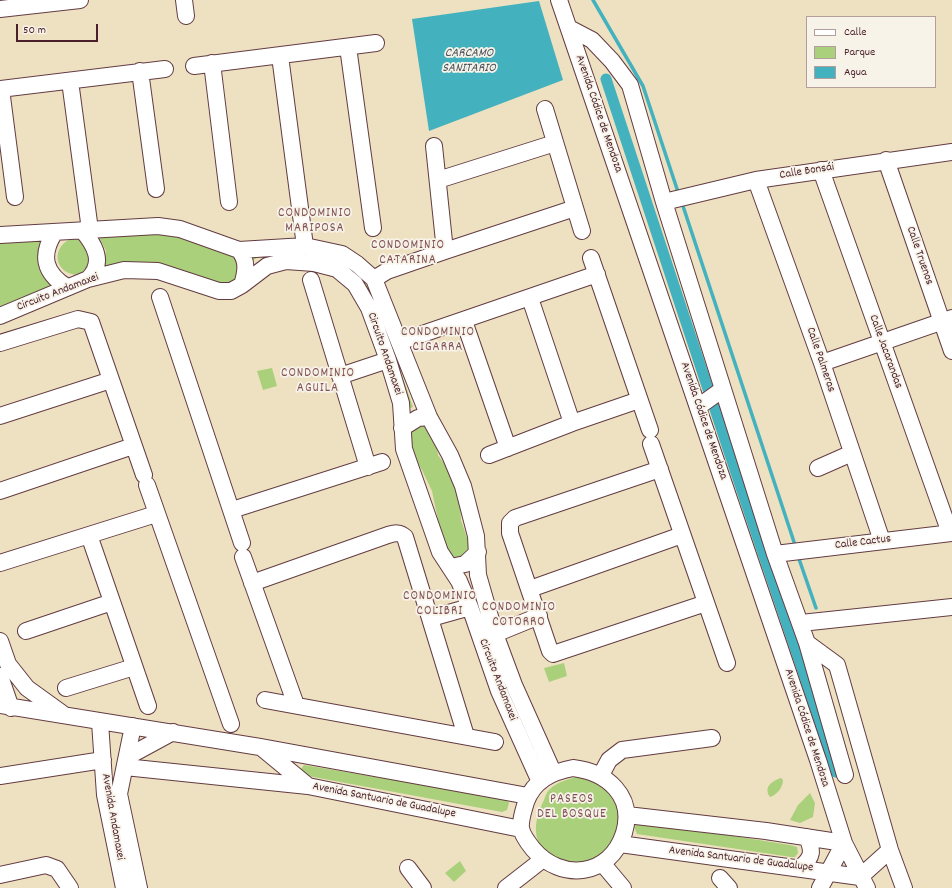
<!DOCTYPE html>
<html>
<head>
<meta charset="utf-8">
<style>
	body { margin:0 }
	#map { position:relative; width:952px; height:888px; overflow:hidden; background:#eee1c1; font-family:Dekko,sans-serif }
	canvas { display:block }
	.legend { position:absolute; left:806px; top:16px; width:130px; height:72px; box-sizing:border-box; background:#f7f3e8; border:1px solid #b29e9c; margin:0; padding:5px 7px; list-style:none; font-size:12px; color:#4a1f2b }
	.legend li { display:flex; align-items:center; gap:8px; height:20px }
	.legend b { width:20px; border:1px solid #b29e9c }
	.scale { position:absolute; left:16px; top:24px; width:82px; height:18px; box-sizing:border-box; border:2px solid #4a1f2b; border-top:0; padding-left:5px; font-size:12px; line-height:14px; white-space:nowrap; color:#4a1f2b; -webkit-text-stroke:3px #f7f3e8; paint-order:stroke }
</style>
</head>
<body>
<div id="map">
<canvas width="952" height="888"></canvas>
<ul class="legend">
<li><b style="height:5px;background:#fff"></b>Calle</li>
<li><b style="height:11px;background:#aad07b"></b>Parque</li>
<li><b style="height:11px;background:#43b2be"></b>Agua</li>
</ul>
<div class="scale">50 m</div>
</div>
<script>
const ctx = document.querySelector('canvas').getContext('2d');
ctx.lineJoin = 'round';
function paint(path, color) { ctx.fillStyle = color; ctx.fill(path, 'evenodd'); }
function stroke(path, color, width, dash) { ctx.strokeStyle = color; ctx.lineWidth = width; ctx.lineCap = dash ? 'butt' : 'round'; ctx.setLineDash(dash || []); ctx.stroke(path); }
function write(font, color, halo, rows, align = 'center') {
  ctx.font = font + ' Dekko,sans-serif'; ctx.lineWidth = 3.5; ctx.setLineDash([]); ctx.textBaseline = 'middle'; ctx.strokeStyle = halo; ctx.fillStyle = color; for (const [text, x, y, turn = 0] of rows) {
    ctx.save(); ctx.translate(x, y); ctx.rotate((+turn || 0) * Math.PI / 180); ctx.textAlign = isNaN(turn) ? turn : align; if (halo) ctx.strokeText(text, 0, 0); ctx.fillText(text, 0, 0); ctx.restore();
  }
}
paint(new Path2D(`
	M131,232l54,3 51,22 4,9 -6,18 -11,2 -26,-11 -41,-11 -52,5 2,-18 -8,-16z
	M75,237l7,1 13,21 -14,16c-28,1 -32,-30 -6,-38z
	M27,240l17,1c-6,19 -6,33 11,46l-55,24v-69z
	M309,251l31,8 20,17 14,19 39,112 -3,1 -29,-90 -21,-34 -81,-30 -22,4 -6,3 -2,-5z
	M272,368l5,18 -14,4 -6,-19z
	M425,422l11,18 2,15 15,21 7,22 1,22 9,27 -3,8 -8,4 -9,-3 -8,-17 -10,-48 -10,-21 -10,-16 -3,-26z
	M564,663l3,13 -18,6 -5,-14z
	M304,765l202,34 3,4 -2,7 -5,2 -194,-36 -5,-2 -2,-5z
	M578,777l24,8 7,5 10,16 -1,21 -8,20 -16,16c-17,0 -34,0 -48,-11 -16,-14 -10,-36 -2,-52 1,-3 3,-9 6,-11 6,-6 19,-11 28,-12z
	M781,778l2,2c0,7 -6,15 -13,17 -7,-10 2,-16 11,-19z
	M810,793l5,10 -2,14 -13,6 -10,-3 8,-15z
	M646,822l144,23 7,2 1,6 -3,4h-4l-154,-23 -3,-7 5,-4z
	M460,861l6,10 -12,11 -9,-9z`), '#aad07b');
paint(new Path2D(`
	M539,1l24,79 -134,51 -17,-112z`), '#43b2be');
stroke(new Path2D(`
	M593,0l50,86 36,109
	M682,203l114,345
	M798,556l18,52`), '#43b2be', 3.5);
stroke(new Path2D(`
	M606,79l102,310
	M714,406c40,123 83,244 122,366`), '#43b2be', 11);
const minor = new Path2D(`
	M184,0l2,16
	M559,0l259,760 26,83 23,45
	M0,9l80,-9
	M569,28l23,12 20,21 18,24 34,117 111,352 32,89 30,22 53,185 14,38
	M348,47l25,181
	M280,56l25,190
	M212,63l17,139
	M194,66l182,-23
	M140,71l16,118
	M70,81l20,149
	M0,89l165,-20
	M1,89l14,108
	M545,109l37,122
	M434,146l11,105
	M886,160l66,191
	M821,170l129,363
	M438,180l117,-37
	M756,180l66,183 60,178
	M664,202l92,-22 196,-28
	M82,230c13,15 23,33 6,49
	M55,232c-15,23 -11,41 12,55
	M0,235l158,-9 22,3 59,21 66,-4 37,8 15,10 17,15 55,138 21,38 13,31 13,50 2,39 17,59 19,51 39,87
	M239,250c9,11 7,22 3,35
	M591,258l59,172
	M374,279l13,-8 58,-20 130,-43
	M311,280l57,187
	M160,297l82,246
	M530,298l42,125
	M0,316l88,-37 36,-9 34,1 61,20h12l11,-6 25,-19 19,-5 28,2 23,6 18,15 14,24 19,52 13,43 3,46 36,103 19,29 11,26 29,84 41,91
	M464,321l44,127
	M399,342l198,-68
	M0,343l78,-24 13,3 53,153
	M822,363l130,-45
	M340,376l48,-16
	M698,407l25,-18
	M0,416l111,-36
	M402,428l16,-10 11,-1
	M651,444l76,219
	M489,455l83,-32 67,-23
	M818,468l34,-15
	M660,469l-145,49 -5,5v10l40,118 3,3 153,-51
	M147,485l84,239
	M0,491l133,-45
	M232,510l150,-48
	M89,535l59,171
	M775,554l177,-21
	M243,557l53,148
	M0,563l156,-49
	M451,567l14,-3 13,-12
	M252,583l136,-48c7,-2 12,-3 17,2l61,199
	M530,589l152,-54
	M431,618l39,-11
	M801,623l151,-16
	M26,631l86,-29
	M495,634l44,-18
	M0,641l8,23 19,24 36,26
	M807,643l38,132
	M0,676l11,32
	M66,688l68,-21
	M265,700l230,42
	M0,705l260,42 268,49
	M100,722l5,73 19,93
	M133,726l-14,68 20,94
	M262,748l46,38 213,43
	M127,757l46,-25
	M125,767l183,19
	M573,768c34,4 62,28 51,65 -14,44 -63,49 -91,16 -4,-5 -11,-14 -12,-21 -1,-8 3,-19 5,-26 8,-22 26,-30 47,-34z
	M601,775l8,-15 13,-10 90,-12
	M0,776l103,-16
	M627,815l139,16 78,12
	M620,844l240,33
	M602,863l21,25
	M801,867c12,-10 12,-16 6,-30
	M408,868l15,20
	M0,875l46,-10 11,4 13,19
	M860,877l30,-27
	M720,878l9,10
	M506,888l36,-28
	M820,888l24,-45`);
stroke(minor, '#633c42', 18);
stroke(minor, '#fff', 16);
write('12px', '#4a1f2b', '#f7f3e8', [
	["Avenida Códice de Mendoza",598,114,71],
	["Calle Bonsái",807,172,-9],
	["Calle Truenos",919,256,71],
	["Circuito Andamaxei",58,293,-21],
	["Calle Jacarandas",885,352,70],
	["Circuito Andamaxei",384,354,71],
	["Calle Palmeras",820,360,71],
	["Avenida Códice de Mendoza",703,421,71],
	["Calle Cactus",863,543,-7],
	["Circuito Andamaxei",497,680,69],
	["Avenida Códice de Mendoza",806,728,72],
	["Avenida Santuario de Guadalupe",384,801,11],
	["Avenida Andamaxei",112,817,80],
	["Avenida Santuario de Guadalupe",741,860,7]
]);
write('italic 13px', '#48525e', '#f7f3e8', [
	["CARCAMO",469,54],
	["SANITARIO",469,69]
]);
ctx.letterSpacing = '1px';
write('13px', '#815157', '#f7f3e8', [
	["CONDOMINIO",315,214],
	["MARIPOSA",315,229],
	["CONDOMINIO",408,246],
	["CATARINA",408,261],
	["CONDOMINIO",438,333],
	["CIGARRA",438,348],
	["CONDOMINIO",318,374],
	["AGUILA",318,389],
	["CONDOMINIO",440,597],
	["COLIBRI",440,612],
	["CONDOMINIO",519,608],
	["COTORRO",519,623],
	["PASEOS",572,800],
	["DEL BOSQUE",572,815]
]);
ctx.letterSpacing = '0px';
</script>
</body>
</html>
